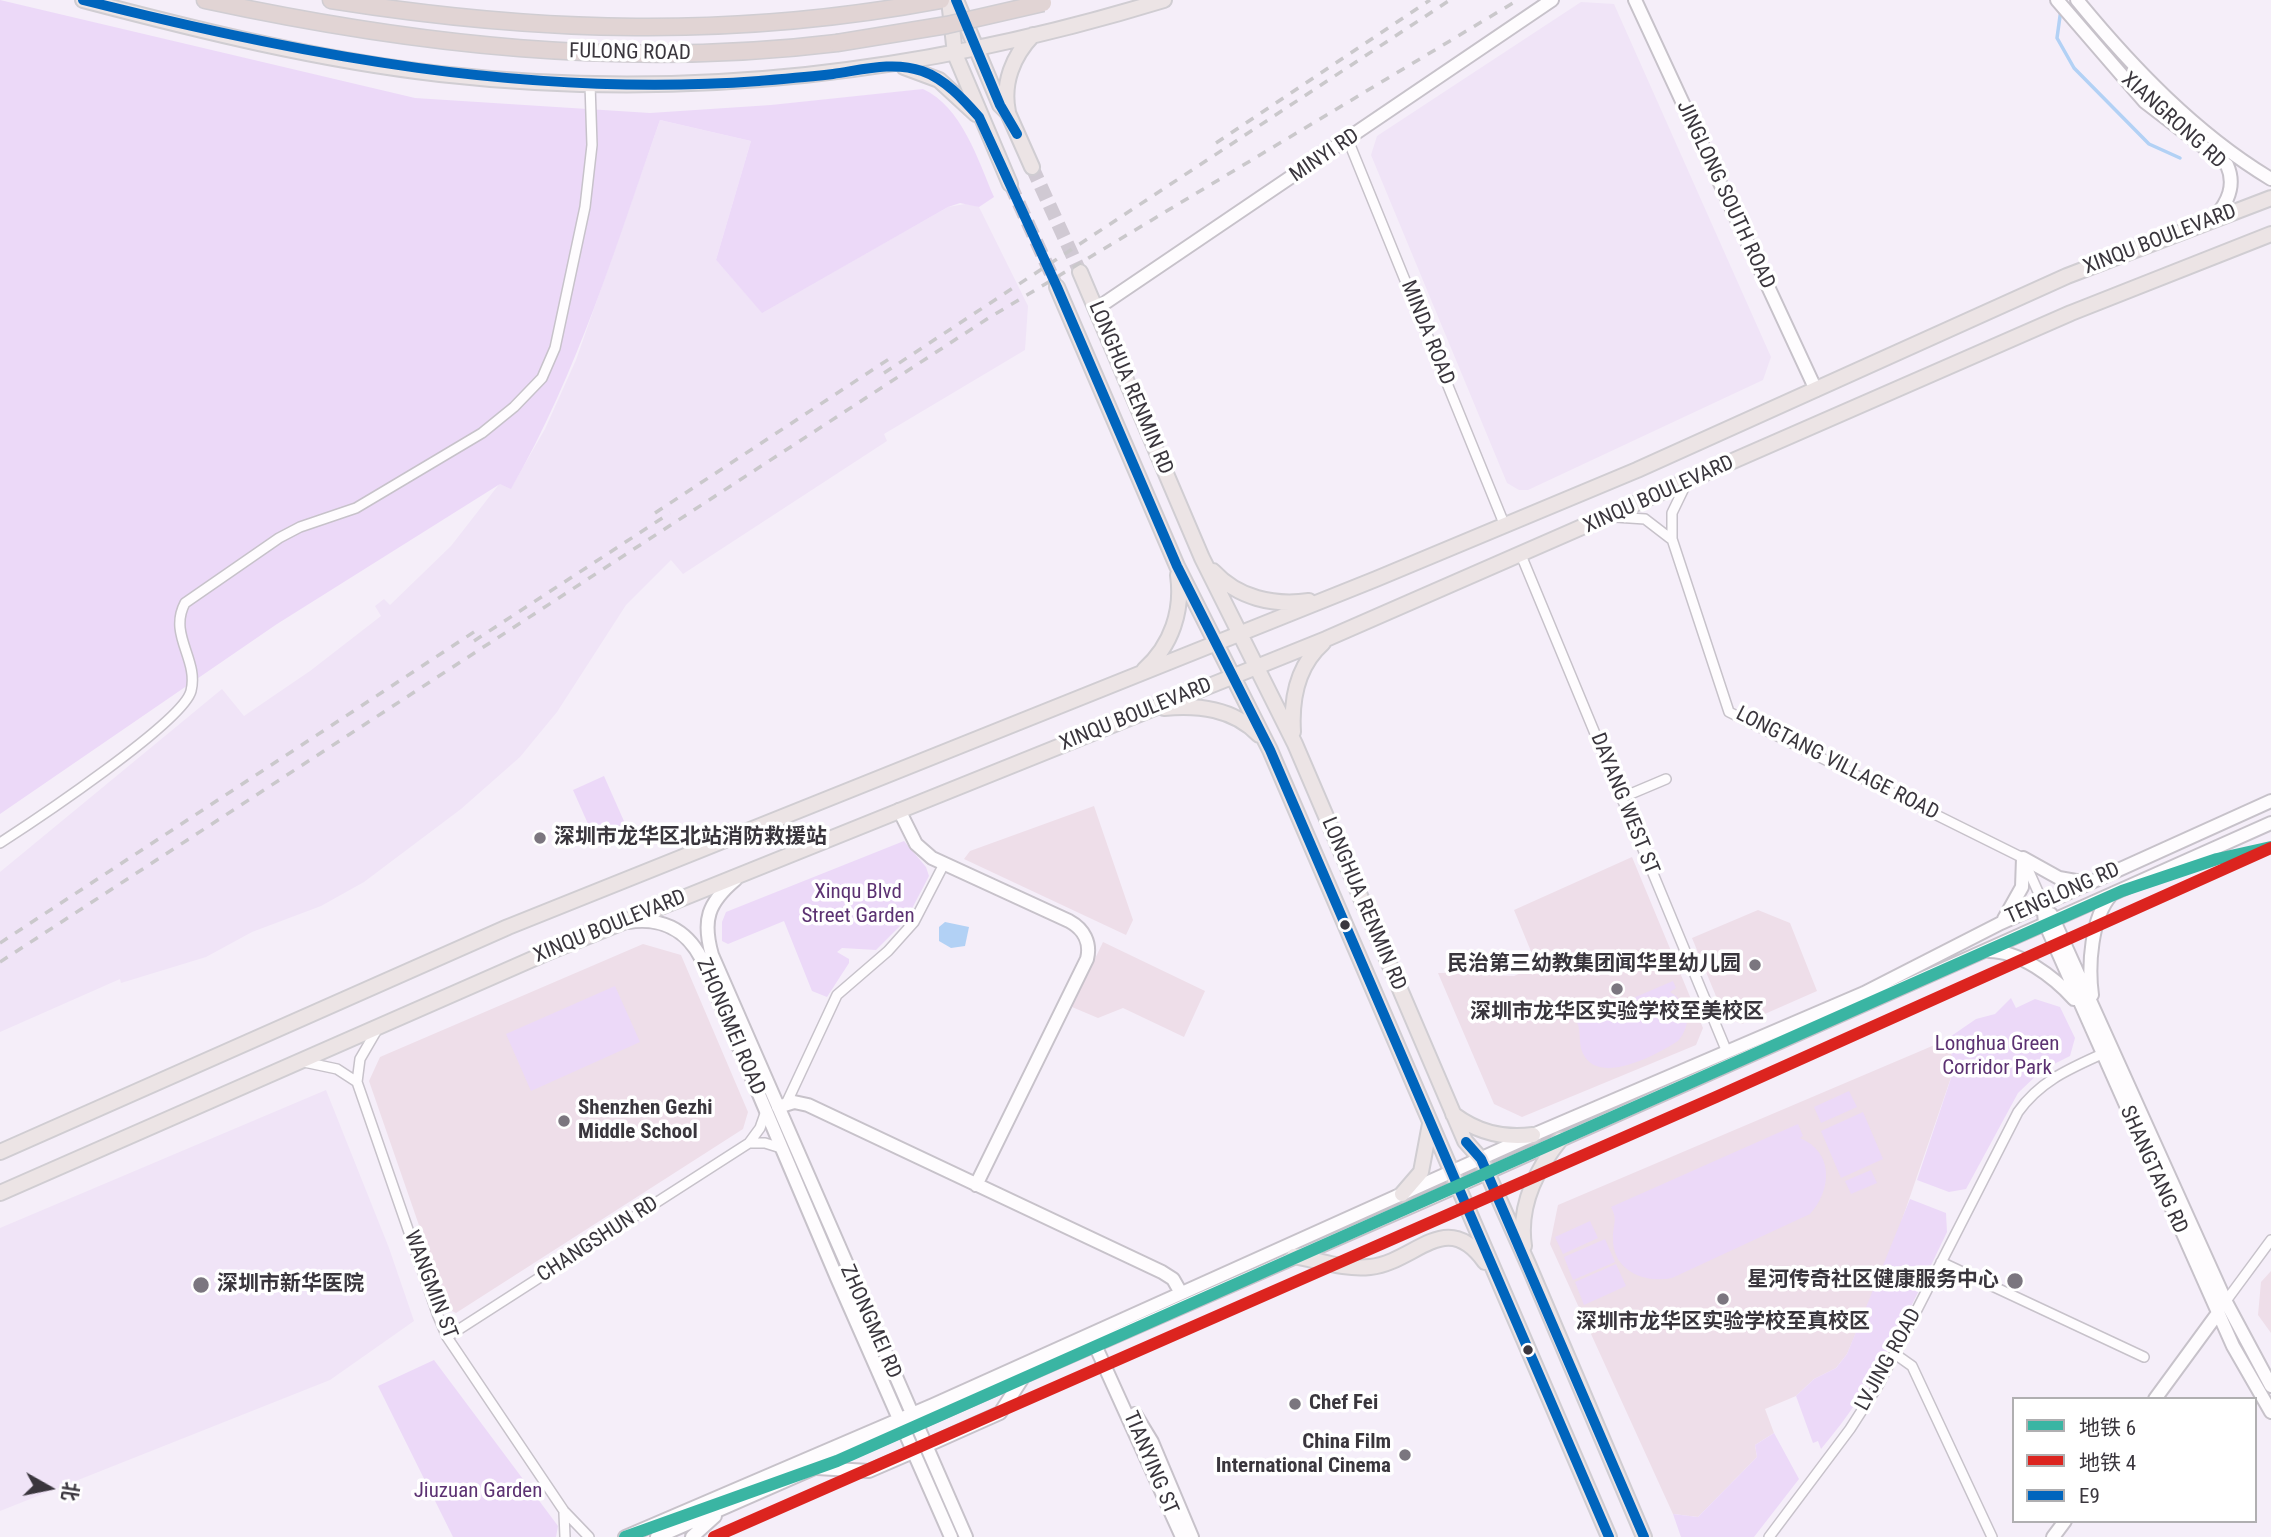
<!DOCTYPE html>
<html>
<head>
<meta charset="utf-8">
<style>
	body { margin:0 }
	#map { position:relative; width:2271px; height:1537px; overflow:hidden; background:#f5eef9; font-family:"Roboto Condensed","Noto Sans SC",sans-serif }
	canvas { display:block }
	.legend { position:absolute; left:2012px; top:1397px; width:245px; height:126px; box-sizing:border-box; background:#fff; border:2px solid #b0afb1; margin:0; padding:9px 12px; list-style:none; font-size:21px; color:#3a363d }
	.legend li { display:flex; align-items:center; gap:14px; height:35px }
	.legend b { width:35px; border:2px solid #b0afb1 }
	.north { position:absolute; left:14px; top:1453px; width:70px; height:70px; -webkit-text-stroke:5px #fff; paint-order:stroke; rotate:99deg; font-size:19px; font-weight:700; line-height:28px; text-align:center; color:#3a363d }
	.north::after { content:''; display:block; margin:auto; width:24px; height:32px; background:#3a363d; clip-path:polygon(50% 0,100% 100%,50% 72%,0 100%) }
</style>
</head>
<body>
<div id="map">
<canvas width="2271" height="1537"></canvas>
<ul class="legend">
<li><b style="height:9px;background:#3ab5a3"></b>地铁 6</li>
<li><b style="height:9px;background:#dc241f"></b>地铁 4</li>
<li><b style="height:9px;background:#0065bd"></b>E9</li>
</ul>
<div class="north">北</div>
</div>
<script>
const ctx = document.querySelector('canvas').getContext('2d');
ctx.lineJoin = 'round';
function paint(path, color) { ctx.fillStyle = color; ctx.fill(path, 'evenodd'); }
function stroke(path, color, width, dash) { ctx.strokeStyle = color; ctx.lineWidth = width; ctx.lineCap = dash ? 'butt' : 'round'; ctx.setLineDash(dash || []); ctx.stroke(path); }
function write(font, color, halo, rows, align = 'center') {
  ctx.font = font + ' "Roboto Condensed","Noto Sans SC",sans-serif'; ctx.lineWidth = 7; ctx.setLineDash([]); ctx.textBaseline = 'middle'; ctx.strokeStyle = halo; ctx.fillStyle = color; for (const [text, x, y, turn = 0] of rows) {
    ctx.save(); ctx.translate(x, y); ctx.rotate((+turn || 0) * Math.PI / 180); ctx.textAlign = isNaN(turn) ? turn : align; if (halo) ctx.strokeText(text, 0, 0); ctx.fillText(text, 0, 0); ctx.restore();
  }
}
paint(new Path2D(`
	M1581,2l33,2 157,353 -8,23 -235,110h-9l-12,-7 -136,-328 6,-19z
	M660,120l91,21 -35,119 46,52 186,-105 23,-4 8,4 49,99 -3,44 -141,84 3,7 -204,133 -12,-14 -45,45 -69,107 -37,45 -59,52 -97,73 -43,24 -69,26 -46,25 -85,26 -1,-4 -120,53v-160l222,-183 22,27 66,-45 71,-55 -6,-10 9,-7 6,6 61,-59 49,-63 11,5 34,-59 31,-69z
	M326,1090l63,158 25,73 -84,59 -330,131v-283z`), '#f0e4f7');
paint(new Path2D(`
	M1094,806l39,114 -7,15 -162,-76 6,-8z
	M1632,857l71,171 -7,17 -174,72 -28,-13 -56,-131 49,-1v3l27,1 23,-10 -23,-56z
	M1758,910l32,13 27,68 -75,33 -17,-6 -33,-80z
	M1103,942l102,49 -21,46 -61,-29 -25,10 -26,-11z
	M643,944l38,11 67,157 -5,17 -287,184 -8,-4 -79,-228 11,-24z
	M1944,1041l12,22 -62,180 -47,111 -11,14 -22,11 -18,17 -31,13 9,24 -19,12 2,12 -59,60 -25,-3 -123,-270 8,-39z
	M2271,1271v62l-13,-18 3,-33z`), '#eedee9');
paint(new Path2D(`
	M0,0l415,98 235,15 121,-8 152,-16c39,18 55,71 71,108l-15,10 -19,-4 -12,4 -186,106 -46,-53 35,-119 -91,-21c-44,126 -82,252 -149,369l-11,-5 -223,140 -277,190z
	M604,776l23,52 -31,14 -23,-52z
	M904,841l22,26 3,9 -23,44 -30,30 -34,-2 -5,4 12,7v4l-22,34 -15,-6 -28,-70 -56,23 -6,-3v-19l4,-10z
	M1673,981l3,7 -6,4c19,11 23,32 8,49 -20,13 -75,43 -93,16 -8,-11 -3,-24 -8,-35z
	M615,986l25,56 -109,49 -25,-57z
	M2011,998l5,10 19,-9 25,8 15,31 -5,18 -28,14 -24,23 -52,96 -17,3 -32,-12 39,-117 -12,-22 32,-22 19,-5z
	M1849,1091l8,16 -36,16 -7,-16z
	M1863,1112l20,47 -42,19 -20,-47z
	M1798,1124l5,12 -3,2c34,14 32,52 10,76l-138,64c-28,6 -60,-8 -59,-40 0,-14 5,-18 -2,-31z
	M1871,1170l6,13 -26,11 -6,-13z
	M1910,1199l36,14 1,19c-36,75 -71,153 -126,217l-3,-8 -5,2 -17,-47 18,-17 22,-11 11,-14z
	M1590,1221l8,17 -35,16 -8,-17z
	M1605,1239l10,23 -42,18 -9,-23z
	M1616,1264l10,22 -42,19 -9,-23z
	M434,1360l124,166 -2,11h-103l-75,-151z
	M1774,1433l25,46 -45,58h-73l-8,-23 25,3 59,-60 -2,-12z`), '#ecd9f8');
paint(new Path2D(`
	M945,922l24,5 -4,19 -14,2 -12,-7v-14z`), '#b2d1f5');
stroke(new Path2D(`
	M2061,9l-4,29 17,30 75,76 31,14`), '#b2d1f5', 3.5);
stroke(new Path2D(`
	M1032,167l48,105
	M1010,184l47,103`), '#d0c9d3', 14, [14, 7]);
const street = new Path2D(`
	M1348,140l157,386
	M1686,484l-14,29v26l57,173 294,146 20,45
	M1615,517l30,2 26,20
	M1521,555l206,497
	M1621,798l45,-19
	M0,843c34,-22 183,-121 191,-152 8,-32 -23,-56 -6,-88l94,-65 21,-11 56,-19 126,-75 32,-26 28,-29 13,-30 30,-141 7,-62 -2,-61
	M378,1028l-18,31 -3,23 81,234 9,21 117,174 25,26
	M304,1062l33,7 20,13
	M786,1104l51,-109 51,-44 26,-29 30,-58
	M749,1143h16l16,5
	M1941,1262l203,95
	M2223,1305l48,-65
	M447,1337l302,-194 11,-15 6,-17
	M1895,1354l17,12 80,171
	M564,1513l1,24
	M1769,1537l81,-108 29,-45 139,-272c22,-31 51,-43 84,-58`);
const secondary = new Path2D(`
	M1635,0l181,390
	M2057,0l88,102 82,63c9,20 1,37 -12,52
	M2077,0c55,67 119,134 194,179
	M1096,309l456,-309
	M899,810l17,34 16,14 137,63c15,8 22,22 18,38l-111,226
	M735,880c-27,23 -33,40 -23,75l254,582
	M2043,903l2,20 188,423 38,66
	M2051,914l175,388 45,84
	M2004,919l18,-32 1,-29 36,20 28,5
	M628,922c32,-5 58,7 73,36l136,320 114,259
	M1989,951c31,0 65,26 85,48
	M2092,995c-4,-29 -1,-77 19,-100
	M778,1107l16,-5 14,3 354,167 11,7 8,14
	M1095,1345l87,192
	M2155,1399l63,-86
	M1135,1414l17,28 40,95
	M926,1446l74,-33 24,-37
	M817,1468l52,3 44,-19
	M625,1537l308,-132 600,-270 331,-142 137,-70 270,-122
	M657,1537l776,-340 838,-374
	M692,1537l23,-21
	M2053,1537l12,-16`);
const primary = new Path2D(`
	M83,0c118,31 236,60 357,74 249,28 486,-1 724,-74
	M949,0l6,54 55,130
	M956,0l44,105 8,8 24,54
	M904,67l35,13 37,34
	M1008,112c-6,-29 5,-56 25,-77
	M1080,272l122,286 93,186 170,397 16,18 47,105 116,273
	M1057,287l120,279 93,184 339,787
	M1213,571c25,27 60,35 96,30
	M1144,670c28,-25 39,-60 34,-95
	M1164,708c34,-3 69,0 95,27
	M1293,732c-2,-33 4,-66 30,-89
	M1453,1114c24,18 49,25 80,21
	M0,1152l508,-225 868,-348 261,-109 430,-194 204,-78
	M0,1193l544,-239 782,-315 745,-326 200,-79
	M1402,1194l19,-22 9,-48
	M1524,1246c-6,-40 12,-76 36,-106
	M1294,1256c24,4 51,14 76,11 46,-5 76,-60 115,-5`);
const highway = new Path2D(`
	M205,0c209,45 419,69 632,43
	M331,0c207,33 403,39 610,0`);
stroke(street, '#c7c2ca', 12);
stroke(secondary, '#c7c2ca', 16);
stroke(primary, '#d0cdd2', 18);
stroke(highway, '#d0cdd2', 19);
stroke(street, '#fefcfe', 9);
stroke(secondary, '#fefcfe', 12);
stroke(primary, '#ece4e5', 14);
stroke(highway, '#e1d4d4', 16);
stroke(new Path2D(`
	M1216,143l214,-143
	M884,373l566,-373
	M655,513l234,-154
	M474,641l196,-128
	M0,943l480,-315
	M0,962l987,-643 531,-319`), '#cac8cb', 3.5, [9, 9]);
const highwayBridge = new Path2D(`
	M837,43l110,-18 96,-22`);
stroke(highwayBridge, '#d0cdd2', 19, []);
stroke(highwayBridge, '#e1d4d4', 16);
stroke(new Path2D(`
	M83,0c221,56 446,98 676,81 24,-2 49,-4 74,-7 29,-4 60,-13 89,-3 23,8 41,28 57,46l78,170 120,279 93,184 339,787
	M956,0l44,105 17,29
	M1466,1142l15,17 163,378`), '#0065bd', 10);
stroke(new Path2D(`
	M625,1537l212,-76 1285,-570 95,-32 54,-12`), '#3ab5a3', 12);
stroke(new Path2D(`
	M714,1537l1002,-440 555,-249`), '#dc241f', 12);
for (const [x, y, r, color] of [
	[540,838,7,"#7b767f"],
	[1345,925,6,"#3a363d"],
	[1755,965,7,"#7b767f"],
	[1617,989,7,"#7b767f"],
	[564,1121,7,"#7b767f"],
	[2015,1281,9,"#7b767f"],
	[201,1285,9,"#7b767f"],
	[1723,1299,7,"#7b767f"],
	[1528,1350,6,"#3a363d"],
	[1295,1404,7,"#7b767f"],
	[1405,1455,7,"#7b767f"]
]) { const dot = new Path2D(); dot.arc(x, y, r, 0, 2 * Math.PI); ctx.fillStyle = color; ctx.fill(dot); stroke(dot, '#fff', 2.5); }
write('21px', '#3a363d', '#fff', [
	["FULONG ROAD",630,53,1],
	["XIANGRONG RD",2173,121,42],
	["MINYI RD",1325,156,-34],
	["JINGLONG SOUTH ROAD",1725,195,65],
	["XINQU BOULEVARD",2160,240,-21],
	["MINDA ROAD",1427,333,68],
	["LONGHUA RENMIN RD",1130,388,67],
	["XINQU BOULEVARD",1659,495,-24],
	["XINQU BOULEVARD",1136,715,-22],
	["LONGTANG VILLAGE ROAD",1837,764,27],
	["DAYANG WEST ST",1624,804,68],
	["TENGLONG RD",2063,894,-24],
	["LONGHUA RENMIN RD",1363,904,67],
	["XINQU BOULEVARD",610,927,-22],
	["ZHONGMEI ROAD",730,1027,67],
	["SHANGTANG RD",2153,1170,66],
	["CHANGSHUN RD",598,1240,-33],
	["WANGMIN ST",430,1285,69],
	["ZHONGMEI RD",870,1322,66],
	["LVJING ROAD",1889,1360,-61],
	["TIANYING ST",1150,1463,67]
]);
write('bold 21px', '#3a363d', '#fff', [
	["深圳市龙华区北站消防救援站",554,838],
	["民治第三幼教集团闻华里幼儿园",1741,965,"right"],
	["深圳市龙华区实验学校至美校区",1617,1013,"center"],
	["Shenzhen Gezhi",578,1109],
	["Middle School",578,1133],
	["星河传奇社区健康服务中心",1999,1281,"right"],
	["深圳市新华医院",217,1285],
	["深圳市龙华区实验学校至真校区",1723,1323,"center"],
	["Chef Fei",1309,1404],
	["China Film",1391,1443,"right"],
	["International Cinema",1391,1467,"right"]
], 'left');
write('21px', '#5c3272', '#fff', [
	["Xinqu Blvd",858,893],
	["Street Garden",858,917],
	["Longhua Green",1997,1045],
	["Corridor Park",1997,1069],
	["Jiuzuan Garden",478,1492]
]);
</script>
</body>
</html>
